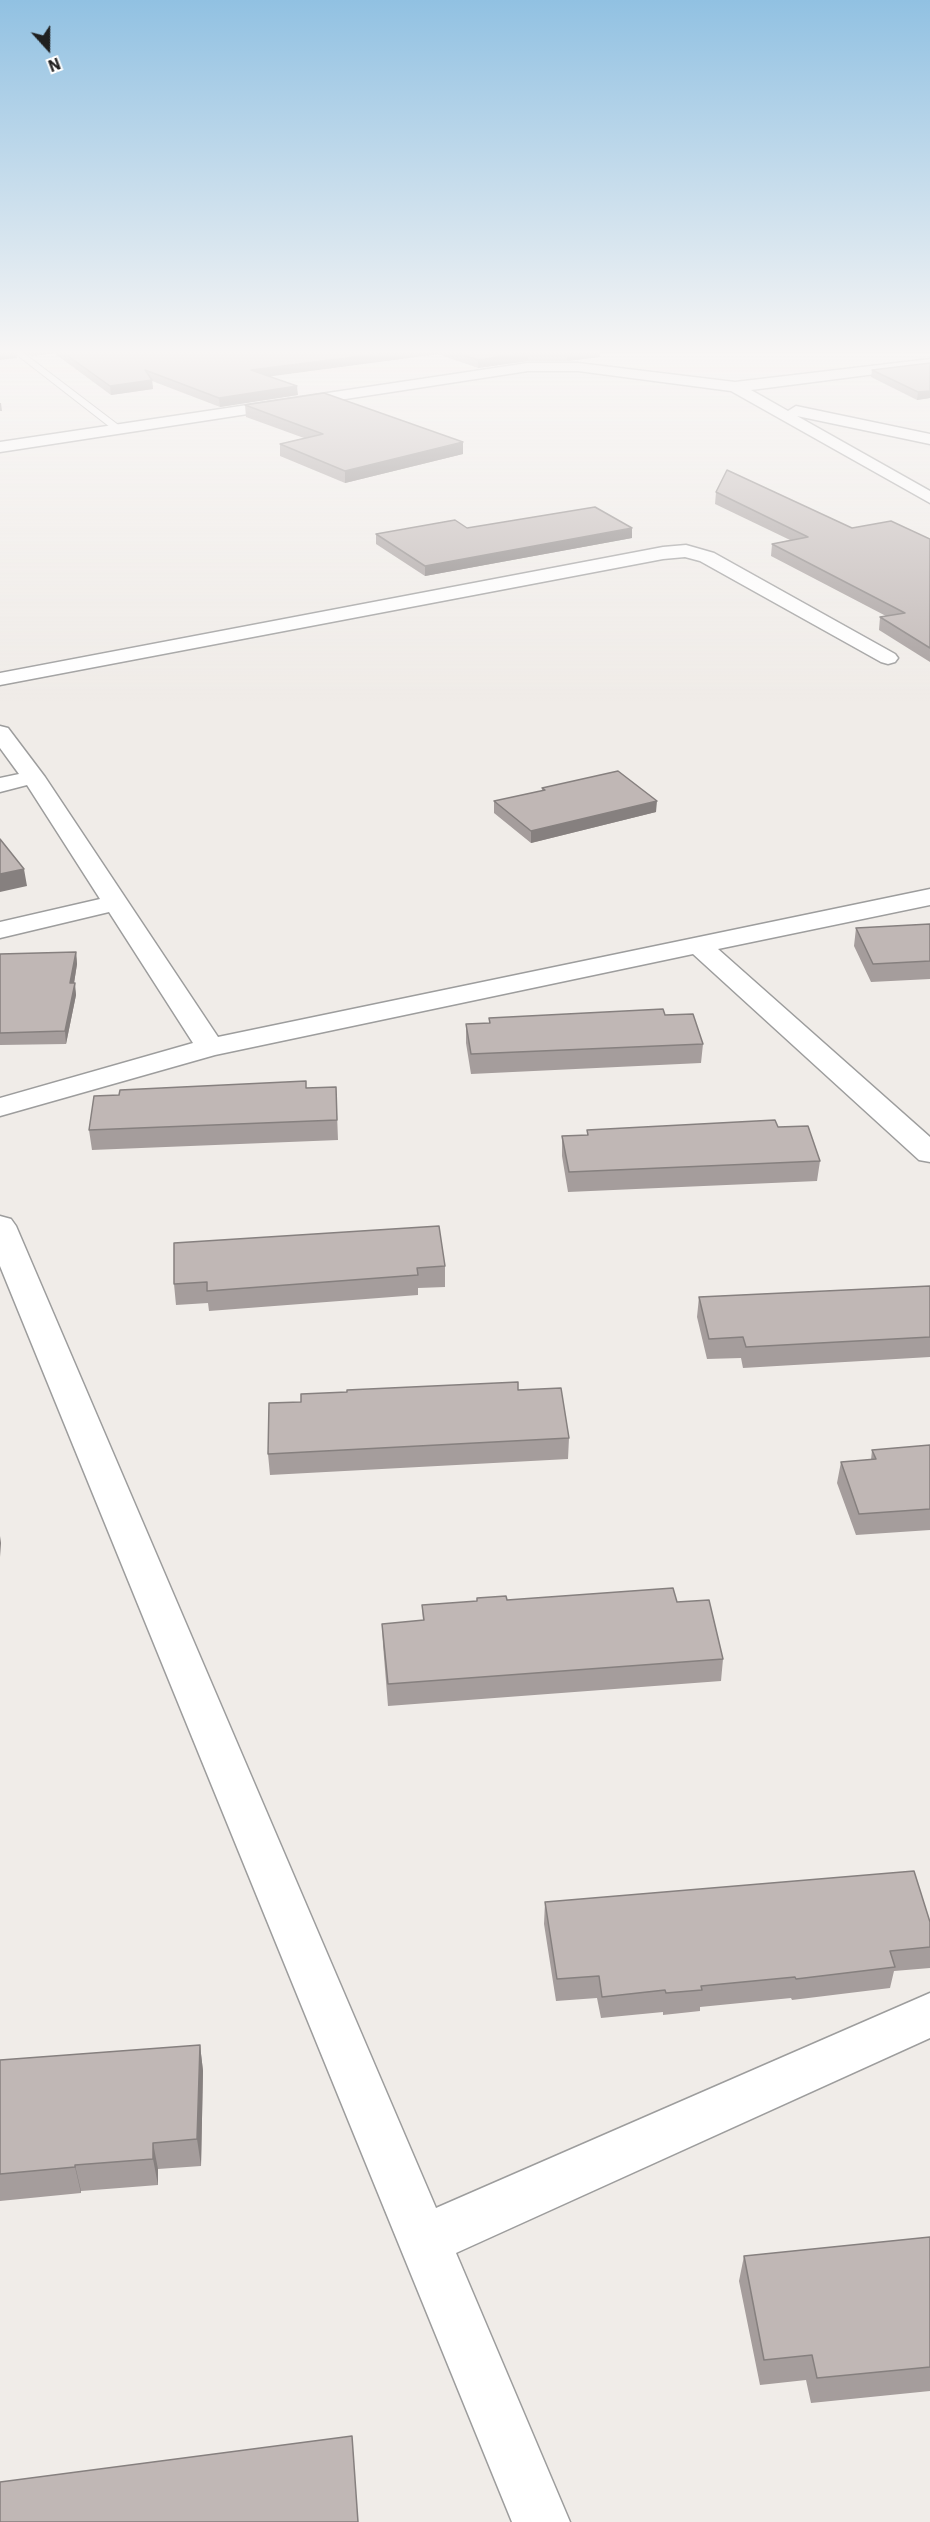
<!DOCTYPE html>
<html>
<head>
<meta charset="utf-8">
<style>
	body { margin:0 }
	#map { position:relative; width:930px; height:2522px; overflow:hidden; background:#f0ece8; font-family:"IBM Plex Sans",sans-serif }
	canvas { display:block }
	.north { position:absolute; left:18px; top:18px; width:60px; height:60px; -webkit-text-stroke:4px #fff; paint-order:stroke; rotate:159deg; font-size:16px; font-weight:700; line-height:24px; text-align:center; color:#202020 }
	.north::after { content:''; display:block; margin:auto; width:21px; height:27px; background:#202020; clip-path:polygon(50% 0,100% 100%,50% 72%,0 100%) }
</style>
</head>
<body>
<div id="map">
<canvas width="930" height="2522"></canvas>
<div class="north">N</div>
</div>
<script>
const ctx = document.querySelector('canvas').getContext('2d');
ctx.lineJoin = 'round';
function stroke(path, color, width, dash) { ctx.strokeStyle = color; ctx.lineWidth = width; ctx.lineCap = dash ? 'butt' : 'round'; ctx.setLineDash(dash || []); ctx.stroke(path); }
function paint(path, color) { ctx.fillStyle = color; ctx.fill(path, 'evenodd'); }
const service = new Path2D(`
	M12,351h9l100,76v4h-6z`);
const minor = new Path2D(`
	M930,359v8l-179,23 37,21 8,-5 134,28v10l-133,-28 133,75v12l-199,-112 -153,-20h-50l-528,81v-10l528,-79h50l157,19z
	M686,545l28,8 181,101 3,4 -3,4 -7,2 -7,-2 -181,-101 -15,-4 -22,2 -663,126v-12l663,-126z
	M0,726l8,2 37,49 173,260 712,-148v16l-212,44 212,188v25l-11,-2 -226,-206 -478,101 -215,61v-18l193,-55 -84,-131 -109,26v-16l100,-23 -73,-114 -27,7v-14l19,-4 -19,-26z
	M0,1216l11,3 5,7 420,982 494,-215v45l-474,215 114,269h-58l-512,-1256z`);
stroke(service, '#9d9d9d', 2);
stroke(minor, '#9d9d9d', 3);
paint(service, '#fff');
paint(minor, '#fff');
paint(new Path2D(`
	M24,351h576v6l-33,4h-39l-50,7 -40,-14 -169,22 29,19 -78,12 -68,-26 1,8 -42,6 -57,-42 -23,3z
	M930,363v35l-13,2 -46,-23 1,-7z
	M245,405l218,49 -118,29 -65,-27v-12l24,-6 -58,-21z
	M716,492l136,36 78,11v123l-51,-32 1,-13 6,-1 -115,-60 1,-12 18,-4 -75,-36z
	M376,534l256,4 -207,38 -49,-32z
	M542,788l114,24 -125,31 -37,-30v-12l48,-10z
	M930,924v55l-59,3 -17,-36 2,-18z
	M76,952l1,12 -3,19 2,12 -10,49 -66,1v-91z
	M665,1015l38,29 -2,19 -230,11 -5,-31v-19l23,-1v-5z
	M336,1087l2,53 -246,10 -3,-20 217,-42z
	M778,1127l42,34 -3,20 -249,11 -6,-36v-20l25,-1v-5z
	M445,1266v21l-27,1v7l-209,16 -1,-8 -32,2 -2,-21z
	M930,1286v71l-187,11 -2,-10 -34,1 -10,-42 2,-20z
	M518,1390l51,48 -1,21 -298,16 -2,-21z
	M930,1445v85l-74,5 -19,-52 4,-21 30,-2 1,-10z
	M507,1600l170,2 46,57 -2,22 -333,25 -5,-61 -1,-21 41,-3 -1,-16z
	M545,1902l385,20v46l-36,3 -4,17 -98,12 -1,-2 -91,9v4l-37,4v-3l-62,6 -4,-20 -41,3 -12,-77z
	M200,2045l3,26 -2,95 -43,3v16l-77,6v2l-81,8v-141z
	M930,2237v154l-119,12 -5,-23 -46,5 -21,-104 5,-25z`), '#a59d9c');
paint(new Path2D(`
	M8,351h8l1,7 -17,2v-8z
	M31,351h22l1,2 -23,3z
	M401,351h37v3l-187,25v-9z
	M582,351h18v6l-33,4v-9z
	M901,351h24l-24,2z
	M528,352v9l-50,7v-8z
	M152,380l1,9 -42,6 -1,-9z
	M297,386l1,9 -78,12 -1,-9z
	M930,391v7l-13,2 1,-8z
	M0,403h1l1,8h-2z
	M463,442v12l-118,29v-12z
	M632,528v10l-207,38v-10z
	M657,801l-1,11 -125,31v-12z
	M24,869l3,17 -27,6v-18z
	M76,952l1,12 -5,32 -2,-13z
	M75,983l1,12 -10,49 -1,-13z
	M0,1536l1,7 -1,14z
	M200,2045l3,26 -2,95 -4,-27z
	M153,2143l5,26v16l-5,-26z
	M75,2165l6,26v2l-6,-26z`), '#86807f');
const building = new Path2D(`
	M61,351h340l-150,19 46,16 -78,12 -74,-28 7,10 -42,6z
	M452,351h130l-15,1h-39l-50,8z
	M930,363v28l-12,1 -46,-22z
	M324,393l139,49 -118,29 -65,-27 43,-10 -78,-29z
	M727,470l125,58 39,-7 39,18v109l-50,-31 25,-4 -133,-69 36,-7 -92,-45z
	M595,507l37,21 -207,38 -49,-32 79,-14 12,8z
	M618,771l39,30 -126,30 -37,-30 51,-11 -3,-2z
	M0,839l24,30 -24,5z
	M930,924v37l-57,3 -17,-36z
	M76,952l-6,31h5l-10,48 -65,2v-79z
	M663,1009l2,6 28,-1 10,30 -232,10 -5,-30 24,-1 -1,-5z
	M306,1081v7l30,-1 1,33 -248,10 5,-34 25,-1 1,-5z
	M775,1120l3,7 30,-1 12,35 -251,11 -7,-36 26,-1 -1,-5z
	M439,1226l6,40 -28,2 1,7 -211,16v-9l-33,2v-41z
	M930,1286v51l-184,10 -3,-10 -34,2 -10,-42z
	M518,1382v8l43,-2 8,50 -301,16 1,-51 32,-1v-8l46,-2v-2z
	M930,1445v64l-71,5 -18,-52 35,-3 -4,-9z
	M673,1588l4,14 32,-2 14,59 -335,25 -6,-60 42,-4 -2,-15 55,-4v-3l29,-2 1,4z
	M914,1871l16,51v25l-40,4 5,16 -99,12 -1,-2 -94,9 1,4 -36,3 -1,-3 -63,7 -3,-21 -42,3 -12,-77z
	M200,2045l-3,94 -44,4v16l-78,6v2l-75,7v-114z
	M930,2237v130l-113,11 -5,-23 -48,5 -20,-104z
	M352,2436l6,86h-358v-40z`);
paint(building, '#c0b7b5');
stroke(building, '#86807f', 1.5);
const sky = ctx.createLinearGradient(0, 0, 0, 704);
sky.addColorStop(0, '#91c1e2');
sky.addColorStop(0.5, '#f8f6f5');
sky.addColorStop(1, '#f8f6f500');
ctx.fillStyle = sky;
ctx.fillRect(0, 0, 930, 704);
</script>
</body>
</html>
